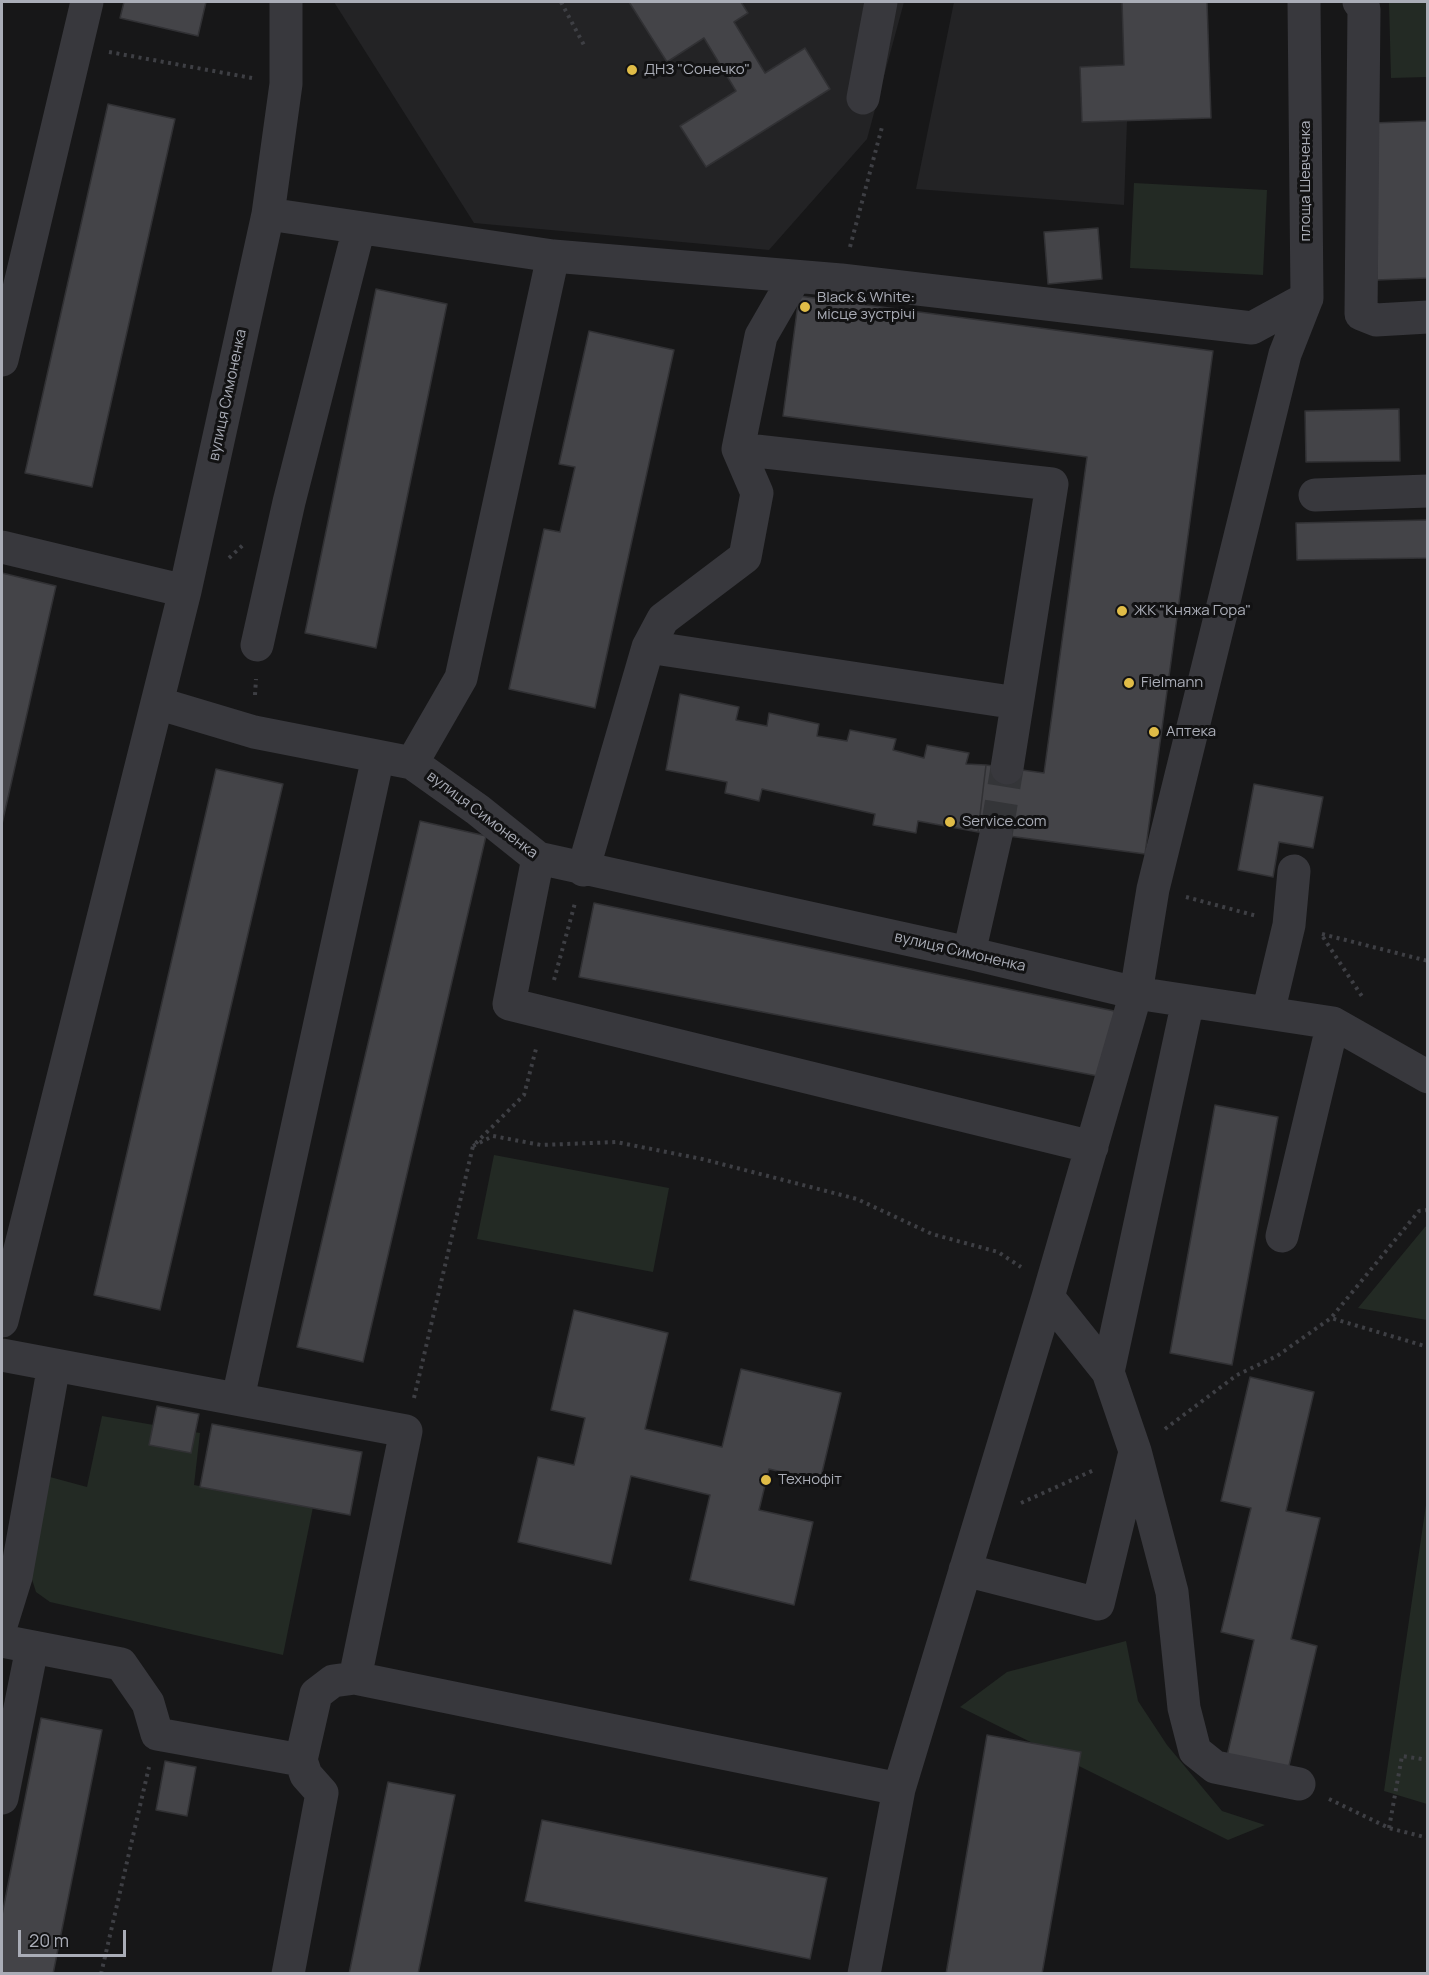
<!DOCTYPE html>
<html>
<head>
<meta charset="utf-8">
<style>
	body { margin:0 }
	#map { position:relative; width:1429px; height:1975px; overflow:hidden; background:#171718; font-family:Manrope,sans-serif }
	canvas { display:block }
	.frame { position:absolute; inset:0; border:3px solid #aaadb7; pointer-events:none }
	.scale { position:absolute; left:18px; top:1930px; width:108px; height:27px; box-sizing:border-box; border:3px solid #aaadb7; border-top:0; padding-left:8px; font-size:18px; line-height:21px; white-space:nowrap; color:#aaadb7; -webkit-text-stroke:4px #121213; paint-order:stroke }
</style>
</head>
<body>
<div id="map">
<canvas width="1429" height="1975"></canvas>
<div class="frame"></div>
<div class="scale">20 m</div>
</div>
<script>
const ctx = document.querySelector('canvas').getContext('2d');
ctx.lineJoin = 'round';
function paint(path, color) { ctx.fillStyle = color; ctx.fill(path, 'evenodd'); }
function stroke(path, color, width, dash) { ctx.strokeStyle = color; ctx.lineWidth = width; ctx.lineCap = dash ? 'butt' : 'round'; ctx.setLineDash(dash || []); ctx.stroke(path); }
function write(font, color, halo, rows, align = 'center') {
  ctx.font = font + ' Manrope,sans-serif'; ctx.lineWidth = 6; ctx.setLineDash([]); ctx.textBaseline = 'middle'; ctx.strokeStyle = halo; ctx.fillStyle = color; for (const [text, x, y, turn = 0] of rows) {
    ctx.save(); ctx.translate(x, y); ctx.rotate((+turn || 0) * Math.PI / 180); ctx.textAlign = isNaN(turn) ? turn : align; if (halo) ctx.strokeText(text, 0, 0); ctx.fillText(text, 0, 0); ctx.restore();
  }
}
paint(new Path2D(`
	M334,2h570l-37,137 -98,111 -295,-27z
	M954,2h168l2,63 -44,2 2,55 45,-1 -3,84 -208,-16z`), '#232325');
paint(new Path2D(`
	M1389,2h38v75l-36,1z
	M1134,183l133,7 -4,85 -133,-7z
	M494,1155l175,33 -16,84 -176,-33z
	M1427,1226v94l-69,-12 67,-81z
	M102,1416l98,17 -6,52 119,22 -30,148 -233,-53 -14,-10 -7,-22 21,-93 37,10z
	M1427,1498v306l-43,-13z
	M1126,1641l12,60 29,44 55,66 43,14 -37,15 -268,-133 47,-35z`), '#232a24');
const building = new Path2D(`
	M124,2h82l-8,34 -78,-18z
	M629,2h112l7,11 -14,9 31,51 40,-25 25,41 -124,78 -26,-41 56,-35 -32,-53 -37,24z
	M1122,2h85l4,116 -129,4 -2,-55 44,-2z
	M108,104l67,15 -83,368 -67,-14z
	M1428,121v157l-51,2 -5,-157z
	M1098,228l4,51 -54,5 -4,-52z
	M376,289l71,15 -71,344 -71,-15z
	M799,296l414,55 -68,503 -167,-22 8,-67 58,8 43,-316 -304,-41z
	M589,331l85,19 -79,358 -86,-19 35,-160 16,3 15,-65 -16,-3z
	M1399,409l1,52 -94,1 -1,-51z
	M1428,520v38l-131,2 -1,-37z
	M2,573l54,13 -54,238z
	M680,694l59,13 -3,13 31,6 2,-13 50,11 -2,12 30,5 3,-11 46,9 -3,11 31,8 3,-13 42,8 -3,11 20,1 -8,67 -60,-11 -2,12 -43,-8 2,-11 -113,-25 -3,12 -34,-8 2,-11 -61,-12z
	M216,769l67,15 -123,526 -66,-15z
	M1254,784l69,13 -10,51 -34,-6 -6,35 -35,-7z
	M420,821l66,15 -123,526 -66,-15z
	M594,903l525,109 -16,65 -524,-100z
	M1215,1105l63,12 -46,248 -62,-12z
	M574,1310l94,23 -23,96 77,18 19,-78 100,24 -21,88 -51,-12 -10,41 54,12 -19,83 -104,-25 20,-85 -79,-19 -20,88 -93,-22 20,-85 36,8 11,-47 -34,-8z
	M1250,1377l64,15 -28,119 34,7 -29,121 26,7 -29,124 -61,-14 27,-116 -33,-8 30,-124 -30,-7z
	M157,1406l42,8 -8,39 -42,-8z
	M212,1424l150,28 -12,63 -150,-28z
	M41,1718l61,12 -49,244h-51v-59z
	M987,1735l94,17 -39,222h-96z
	M165,1761l31,6 -9,49 -31,-6z
	M388,1782l67,13 -37,179h-69z
	M542,1820l285,58 -17,81 -285,-58z`);
paint(building, '#444448');
stroke(building, '#313134', 1.5);
stroke(new Path2D(`
	M996,835l11,-67`), '#343538', 33, [33, 16]);
stroke(new Path2D(`
	M561,2l24,45
	M109,52l143,26
	M850,247l32,-120
	M229,558l14,-13
	M255,695l1,-16
	M1186,897l71,19
	M1322,934l106,27
	M1323,937l40,61
	M554,980l21,-77
	M473,1146l20,-10 48,9 75,-3 86,17 155,40 75,35 66,18 23,15
	M1428,1210l-9,1 -88,107 97,29
	M414,1398l59,-252 51,-51 13,-50
	M1165,1429l72,-54 40,-19 54,-38
	M1021,1503l73,-33
	M1329,1799l60,29 39,10
	M1389,1828l13,-72 26,4
	M101,1974l48,-207`), '#3e3f44', 4, [3, 4.5]);
stroke(new Path2D(`
	M1359,2l5,7 -3,305 15,6 52,-3
	M863,98l18,-96
	M268,214l285,42 288,24 411,48 55,-30 -3,-296
	M795,277l-34,59 -23,113 314,35 -45,284
	M2,360l85,-358
	M1315,495l113,-4
	M2,547l183,44
	M257,645l32,-143 70,-274
	M648,647l369,56
	M157,703l97,29 158,31 66,47 60,48 431,95 167,40 197,30 95,54
	M412,763l49,-85 92,-422
	M538,858l-29,146 583,143
	M583,870l65,-223 15,-28 82,-62 12,-64 -19,-44
	M969,953l27,-118
	M1268,1013l21,-88 5,-54
	M1282,1236l51,-213
	M1048,1297l60,75 27,79 37,141 12,116 11,43 20,16 84,17
	M2,1321l183,-730 83,-377 18,-130v-82
	M2,1355l404,76 -51,247 544,111
	M1108,1372l80,-371
	M238,1398l140,-641
	M965,1570l133,34 36,-148
	M2,1622l14,-45 38,-212
	M2,1641l119,23 27,39 9,31 144,26
	M2,1798l30,-150
	M288,1974l34,-181 -16,-18 -5,-15 15,-66 17,-13 22,-3
	M864,1974l35,-185 149,-492 88,-304 17,-104 132,-535 22,-56`), '#38383d', 33);
for (const [x, y, r, color] of [
	[632,70,6,"#e0bc47"],
	[805,307,6,"#e0bc47"],
	[1122,611,6,"#e0bc47"],
	[1129,683,6,"#e0bc47"],
	[1154,732,6,"#e0bc47"],
	[950,822,6,"#e0bc47"],
	[766,1480,6,"#e0bc47"]
]) { const dot = new Path2D(); dot.arc(x, y, r, 0, 2 * Math.PI); ctx.fillStyle = color; ctx.fill(dot); stroke(dot, '#121213', 2); }
write('15px', '#aaadb7', '#121213', [
	["ДНЗ \"Сонечко\"",644,70],
	["Black & White:",817,298],
	["місце зустрічі",817,315],
	["ЖК \"Княжа Гора\"",1134,611],
	["Fielmann",1141,683],
	["Аптека",1166,732],
	["Service.com",962,822],
	["Технофіт",778,1480]
], 'left');
write('15px', '#aaadb7', '#121213', [
	["площа Шевченка",1306,181,-90],
	["вулиця Симоненка",228,395,-78],
	["вулиця Симоненка",482,815,37],
	["вулиця Симоненка",960,952,13]
]);
</script>
</body>
</html>
